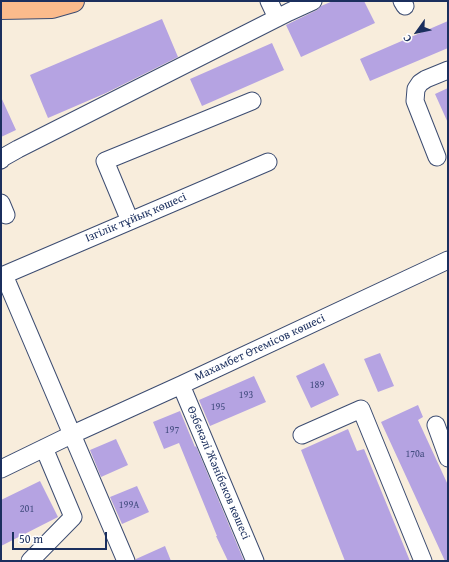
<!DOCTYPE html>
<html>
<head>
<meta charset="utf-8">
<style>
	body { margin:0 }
	#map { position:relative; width:449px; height:562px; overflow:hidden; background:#f8eddc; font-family:"Gentium Book Plus",serif }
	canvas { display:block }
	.frame { position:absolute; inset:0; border:2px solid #1b2f5e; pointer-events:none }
	.north { position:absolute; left:397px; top:12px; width:40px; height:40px; -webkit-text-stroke:3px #fff; paint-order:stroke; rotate:237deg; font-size:11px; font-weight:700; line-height:16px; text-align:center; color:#1b2f5e }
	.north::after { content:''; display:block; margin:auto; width:14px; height:18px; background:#1b2f5e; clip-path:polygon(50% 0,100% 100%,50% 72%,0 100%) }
	.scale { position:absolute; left:12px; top:532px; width:95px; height:18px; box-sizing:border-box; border:2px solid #1b2f5e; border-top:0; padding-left:5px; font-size:12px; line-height:14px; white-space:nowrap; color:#1b2f5e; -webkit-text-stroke:3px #fff; paint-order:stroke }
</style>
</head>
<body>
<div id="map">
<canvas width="449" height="562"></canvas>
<div class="frame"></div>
<div class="north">С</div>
<div class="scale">50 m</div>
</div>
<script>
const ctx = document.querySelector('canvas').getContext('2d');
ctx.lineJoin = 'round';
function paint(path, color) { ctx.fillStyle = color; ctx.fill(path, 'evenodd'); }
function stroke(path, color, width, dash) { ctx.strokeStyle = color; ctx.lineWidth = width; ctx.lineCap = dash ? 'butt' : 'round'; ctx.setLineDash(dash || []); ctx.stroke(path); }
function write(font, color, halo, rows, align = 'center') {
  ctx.font = font + ' "Gentium Book Plus",serif'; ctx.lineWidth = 4; ctx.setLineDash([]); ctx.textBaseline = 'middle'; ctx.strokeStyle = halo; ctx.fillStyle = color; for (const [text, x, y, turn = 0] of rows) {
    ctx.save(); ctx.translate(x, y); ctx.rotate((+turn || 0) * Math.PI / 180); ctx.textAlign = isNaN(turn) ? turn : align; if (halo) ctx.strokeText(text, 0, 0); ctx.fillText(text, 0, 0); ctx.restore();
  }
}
paint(new Path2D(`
	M333,1h31l11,22 -74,34 -15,-32 31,-15 4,-4z
	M162,19l16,38 -72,36 -58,25 -18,-43z
	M448,21v27l-78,33 -10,-22z
	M272,43l12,27 -82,36 -12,-27z
	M448,88v35l-13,-29z
	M1,97l15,33 -15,7z
	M380,353l14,33 -16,6 -14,-33z
	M324,363l15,32 -28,13 -15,-32z
	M254,376l12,26 -56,24 -11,-26z
	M418,405l5,12 -5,3 30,65v76h-3l-64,-139z
	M180,411l15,36 1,-1 48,115h-16l-12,-25h1l-38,-93 -15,6 -11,-27z
	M348,429l9,22 7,-2 46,112h-65l-44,-111z
	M116,439l12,26 -27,12 -11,-27z
	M40,481l18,36 -57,29v-46z
	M137,486l12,26 -27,12 -12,-27z
	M165,546l6,15h-35v-2z`), '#b5a3e2');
const minor = new Path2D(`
	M269,1l8,17
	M402,1l3,5
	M437,157l-22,-56 1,-12 4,-6 6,-4 22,-9
	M1,160l1,-2 16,-9 271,-137 24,-11
	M1,203l5,12
	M130,221l-25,-60 147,-60
	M181,385l74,176
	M436,425l12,33
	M302,435l59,-26 62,152
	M1,469l70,-34 110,-50 267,-125
	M30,561l43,-44 -29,-69
	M126,561l-122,-286 264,-113`);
const major = new Path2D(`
	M1,8l51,-1 21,-6`);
stroke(minor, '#3c4c71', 19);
stroke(major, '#3c4c71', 24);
stroke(minor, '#fff', 17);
stroke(major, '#fbbb8c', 22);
write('10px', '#424c7f', null, [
	["189",317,385],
	["193",246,395],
	["195",218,407],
	["197",172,430],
	["170а",415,454],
	["199А",129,505],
	["201",27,509]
]);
write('12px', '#1b2f5e', '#fff', [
	["Ізгілік тұйық көшесі",136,218,-23],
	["Махамбет Өтемісов көшесі",260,348,-25],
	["Өзбекәлі Жәнібеков көшесі",218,473,67]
]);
</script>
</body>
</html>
